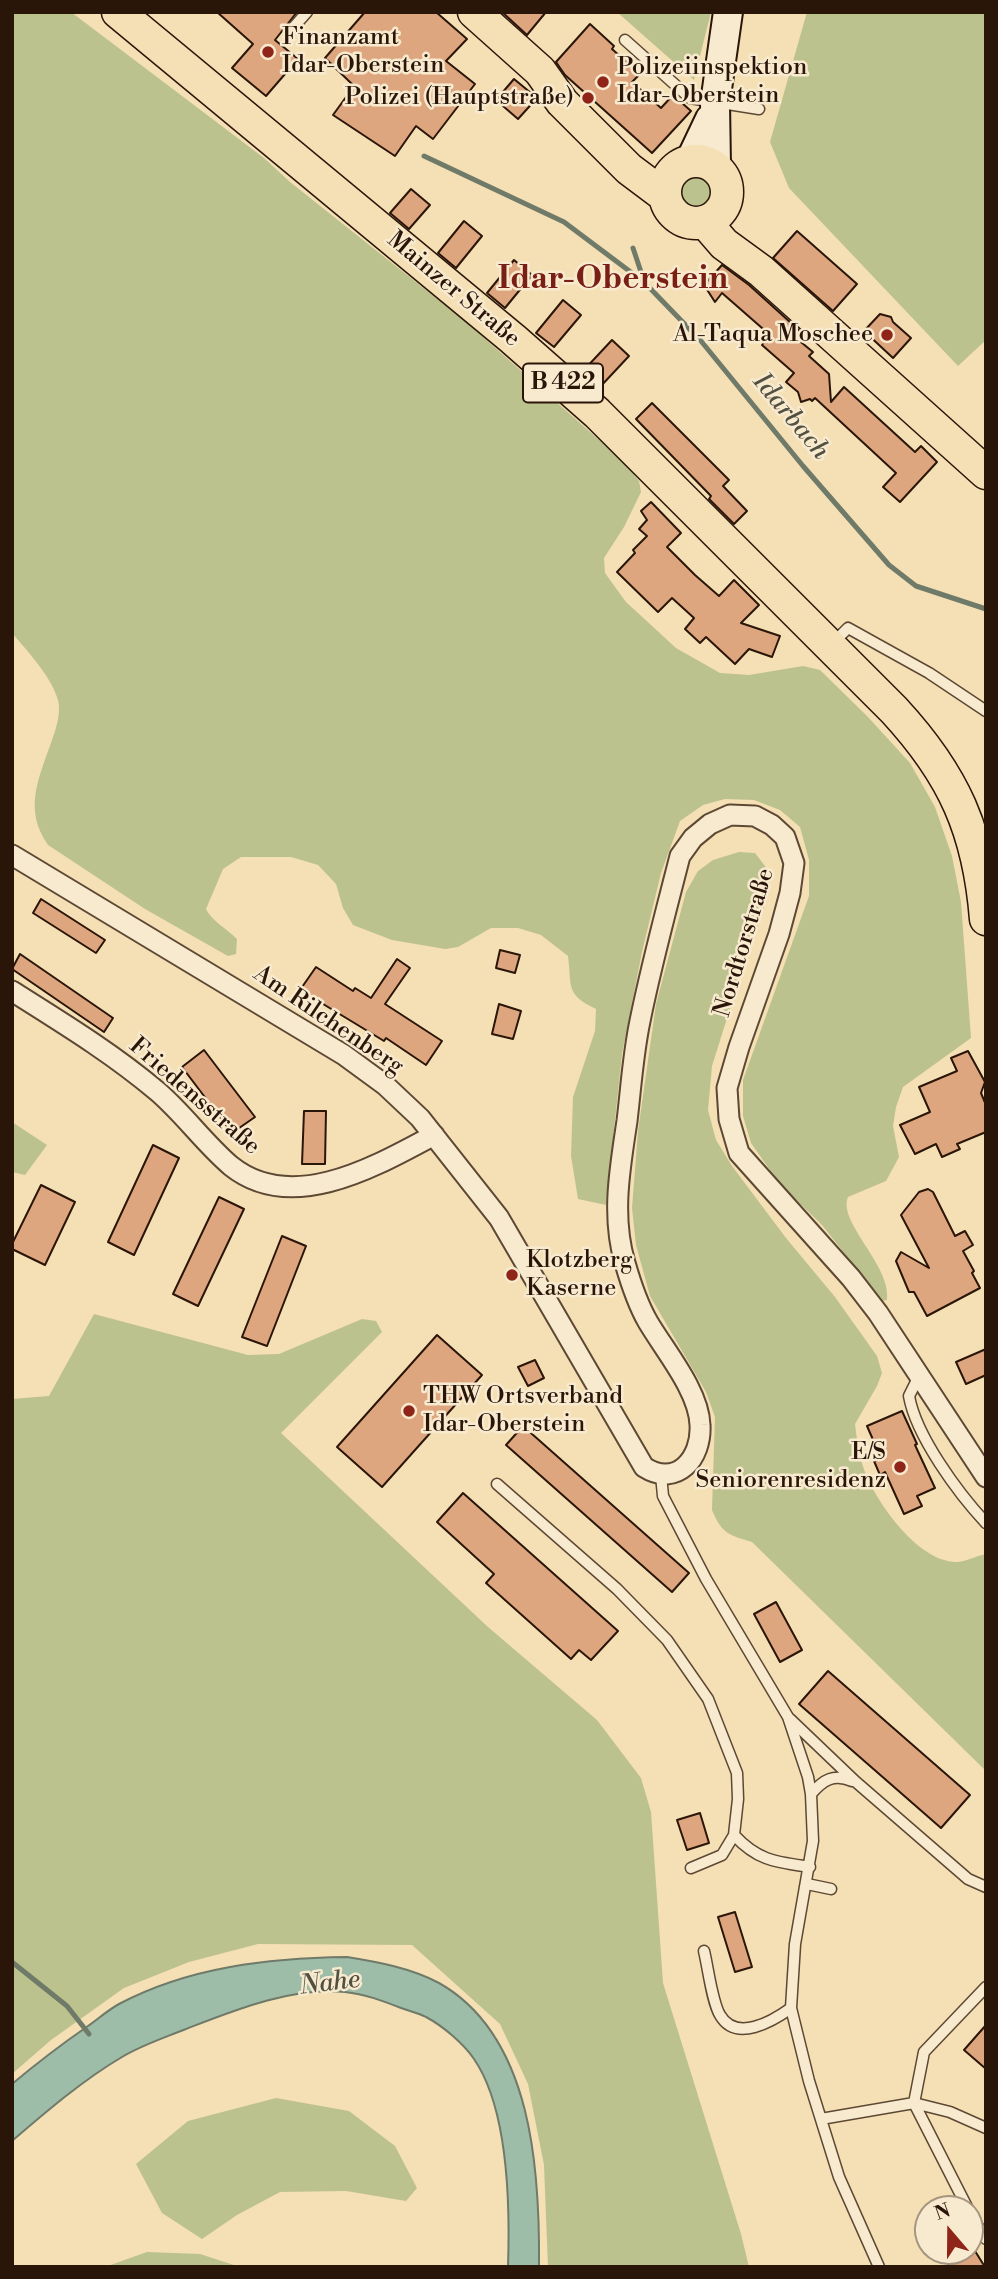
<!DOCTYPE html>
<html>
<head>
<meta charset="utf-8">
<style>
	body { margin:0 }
	#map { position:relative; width:998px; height:2279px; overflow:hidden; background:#f5dfb5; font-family:"Libre Bodoni",serif }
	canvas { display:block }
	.frame { position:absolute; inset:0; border:14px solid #2a1509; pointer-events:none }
	.north { position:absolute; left:914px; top:2195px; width:70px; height:70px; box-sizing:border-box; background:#f8eacf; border:2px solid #a69580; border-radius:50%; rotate:340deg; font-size:19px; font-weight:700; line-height:28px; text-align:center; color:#2a1509 }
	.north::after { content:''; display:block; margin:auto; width:24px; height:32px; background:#8f2418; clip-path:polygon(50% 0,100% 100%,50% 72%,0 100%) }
</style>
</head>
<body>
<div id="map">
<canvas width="998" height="2279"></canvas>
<div class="frame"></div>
<div class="north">N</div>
</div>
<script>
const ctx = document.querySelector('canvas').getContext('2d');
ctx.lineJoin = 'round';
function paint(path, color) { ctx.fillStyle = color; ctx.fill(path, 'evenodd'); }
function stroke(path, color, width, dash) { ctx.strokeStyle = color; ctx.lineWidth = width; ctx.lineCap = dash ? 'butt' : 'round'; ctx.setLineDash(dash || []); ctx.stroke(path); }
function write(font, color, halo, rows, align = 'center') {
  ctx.font = font + ' "Libre Bodoni",serif'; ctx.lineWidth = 5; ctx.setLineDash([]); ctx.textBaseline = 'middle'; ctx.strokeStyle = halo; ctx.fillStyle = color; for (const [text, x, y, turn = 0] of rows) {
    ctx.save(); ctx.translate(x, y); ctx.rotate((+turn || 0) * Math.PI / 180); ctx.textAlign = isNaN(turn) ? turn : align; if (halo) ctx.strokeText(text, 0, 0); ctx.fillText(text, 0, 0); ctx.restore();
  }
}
paint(new Path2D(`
	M12,12h59l193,146 26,24 175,139 159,141 15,19 2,11 -17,35 -20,31 1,15 21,29 50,46 44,25 29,2 54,-9 17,4 48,47 42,46 25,44 17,49 9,46 10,136 -68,49 -7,20 -3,19 6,31 -13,24 -38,16c-11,25 44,69 39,103l-5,1 -60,-76 -43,-42 -28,-40 -8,-27v-36l66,-184v-36l-9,-33 -20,-17 -26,-10 -29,-1 -22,6 -23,16 -19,52 -19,79 -20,102 -16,151 -28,-6 -7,-43 2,-59 22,-66 1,-22c-31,-15 -24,-22 -28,-53l-27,-21 -23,-7h-27l-33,19 -13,2 -53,-9 -39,-15 -10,-17 -7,-24 -18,-19 -27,-8h-50l-18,12 -17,40c5,11 21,20 31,30l-1,15 -8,2 -83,-47 -97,-64c-26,-37 -8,-69 5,-108 4,-11 8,-25 5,-37 -7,-24 -30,-48 -46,-67z
	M617,12h94l-17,68z
	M807,12h179v328l-28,26 -169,-178 -19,-46z
	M681 193a17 17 0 1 1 34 0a17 17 0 1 1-34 0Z
	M739,852l16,1 10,13 5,14 -2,16 -23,65 -33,105 -4,44 8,30 16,26 54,72 49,59 42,59 5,17 -5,13 -22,38c2,16 4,33 10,48 13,33 52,87 89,90 10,1 21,-6 32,-8v217l-234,-229c-23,-7 -30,-8 -40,-32l3,-93 -9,-25 -56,-96 -14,-51 -4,-37 6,-77 18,-127 30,-112 12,-21 15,-11z
	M12,1122l35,23 -22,30 -13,-3z
	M94,1314l154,41 31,-1 83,-35 14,2 6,11 -101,101 207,194 109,93 44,58 10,34 12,171 78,251 8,33h-201l-4,-102 -16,-81 -28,-60 -88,-79 -154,-1 -69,18 -65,26 -73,52 -39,34v-675l37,-3z
	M276,2098l73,13 46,35 22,42 -11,13 -60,-10 -66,1 -43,23 -35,24 -40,-26 -26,-49 52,-43z
	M147,2252l53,2 40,13h-135z`), '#bcc28d');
const water = new Path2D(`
	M347,1957c31,5 64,11 92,26 94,53 101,189 100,284h-31c2,-60 1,-157 -34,-208 -10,-15 -31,-33 -48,-42 -7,-4 -17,-6 -25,-9 -18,-7 -36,-14 -56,-16 -54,-5 -110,18 -159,37 -22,9 -44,16 -64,28 -39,23 -75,54 -110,84v-57c25,-21 50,-40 76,-58 10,-7 20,-16 31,-22 70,-37 150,-46 228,-47z`);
paint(water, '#9dbda9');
stroke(water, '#6f7a69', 2);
stroke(new Path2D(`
	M424,156l140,66 80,60 57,59 102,125 86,99 27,21 70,23
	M633,248l11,33
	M12,1962l55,44 22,28`), '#6f7a69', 5);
const building = new Path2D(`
	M217,12h80l-22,28 23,19 -32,37 -34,-28 21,-24z
	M365,12h71l31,27 -21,22 29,23 -42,55 -17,-13 -21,30 -62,-41 21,-29 -29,-28z
	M502,12h44l-19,23z
	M590,24l24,22 -2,3 28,25 -8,8 29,26 12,-13 18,16 -39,42 -87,-78 -9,-13z
	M514,79l23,19 -19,21 -22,-19z
	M411,189l19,16 -21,24 -19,-16z
	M464,221l18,15 -26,32 -18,-15z
	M797,231l60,53 -24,27 -60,-53z
	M514,260l18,15 -27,33 -18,-15z
	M722,265l27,20 52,47 -5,6 17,14 -4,4 20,18 2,28 13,-15 71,65 6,-6 16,16 -37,40 -17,-15 13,-14 -81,-75 -3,3 -2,-2 -9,3 -3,-10 -12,-10 8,-9 -32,-28 8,-10 -48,-42 -7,9 -11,-17z
	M563,300l18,15 -27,32 -18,-14z
	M880,314l11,3 2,5 18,16 -18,20 -29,-27z
	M612,340l17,16 -29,31 -17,-16z
	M652,403l77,77 -6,6 24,25 -13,13 -25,-25 2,-3 -75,-77z
	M651,502l30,31 -14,14 28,28 24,21 15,-16 25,25 -18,18 39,13 -8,21 -23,-8 -14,15 -29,-27 -6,6 -15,-14 9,-11 -22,-20 -14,14 -41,-40 18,-19 -2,-3 14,-14 -8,-7 8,-9 -6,-9z
	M41,899l64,41 -9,13 -63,-40z
	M500,950l20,5 -5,18 -19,-5z
	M20,954l93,64 -9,14 -92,-63z
	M397,959l13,9 -25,36 57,37 -16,24 -40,-27 -2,3 -84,-51 16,-23 37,24 2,-3 16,10z
	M499,1004l22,7 -8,28 -21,-5z
	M204,1050l51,67 -23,16 -50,-66z
	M968,1051l17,31 -4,11 5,12v27l-29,12 3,5 -18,8 -6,-13 -21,10 -15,-29 30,-13 -11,-25 38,-16 -6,-13z
	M304,1111h22l-1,53h-23z
	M153,1145l26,13 -45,97 -26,-13z
	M41,1185l34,17 -30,63 -33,-16v-5z
	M928,1189l5,3 22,44 10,-5 8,14 -10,6 11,20 -2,2 8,15 -53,28 -13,-24h-5l-13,-31 5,-9 28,16 -28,-53 18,-23z
	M219,1197l25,12 -46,97 -25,-12z
	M282,1236l24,10 -39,100 -25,-9z
	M437,1335l45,40 -100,112 -45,-40z
	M986,1349v26l-20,9 -10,-22z
	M535,1360l9,18 -16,8 -10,-19z
	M902,1411l15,33 -2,1 20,43 -18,8 5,10 -18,8 -19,-42 -5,3 -6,-14 7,-3 -14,-32z
	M523,1426l166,147 -17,19 -166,-147z
	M463,1493l155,138 -27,29 -12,-10 -8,9 -85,-76 8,-9 -57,-52z
	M776,1602l26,48 -22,12 -26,-48z
	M828,1671l142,124 -29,33 -142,-124z
	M700,1813l9,30 -22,7 -10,-30z
	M735,1912l17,55 -17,5 -17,-55z
	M986,2025v44l-22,-19z
	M940,2251h35l10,16h-35z`);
paint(building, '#dea67f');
stroke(building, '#2a1509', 2);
const lane = new Path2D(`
	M292,29l15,-17
	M625,40l65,58 69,11
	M833,643l15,-15 81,45 57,38
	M919,1376l-10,20c7,40 49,97 77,127
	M661,1475l2,21 43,83 82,138 20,60 3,17 2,47 -18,103 -4,64 18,73 30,96 40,90
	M497,1484l120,105 50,51 41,59 29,74 1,26 -4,36c24,26 42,27 76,32
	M790,1719l66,63 112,97 18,8
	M811,1794c12,-14 23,-21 41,-13
	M691,1868l31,-13 12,-20
	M807,1884l24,5
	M704,1951c4,16 8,51 16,64 16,28 53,6 71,-7
	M986,1987l-62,65 -10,51 36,9 36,16
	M821,2119l93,-16 54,106
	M970,2214l16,25`);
const street = new Path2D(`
	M12,855l332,200 41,30 35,33 79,100 145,249c33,21 58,-9 56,-42 -1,-34 -35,-74 -52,-103 -11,-19 -17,-38 -23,-59 -14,-47 -5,-95 2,-142 4,-33 6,-67 13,-100 11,-55 26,-110 40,-165l13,-18 17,-14 20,-9 25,1 17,9 13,12 9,26 -4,30 -11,41 -40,113 -12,41 2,31 10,34 112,125 27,35 108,164
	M12,991c49,31 100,62 145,100 27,23 47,52 74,75 61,49 145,0 203,-31`);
const secondary = new Path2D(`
	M690,161l20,-42
	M716,167l-1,-64 13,-91`);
const primary = new Path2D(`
	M118,12l395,327 84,74 297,297c60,65 85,121 92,209
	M474,12l66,59 22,31 67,67 36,27
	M665 192a31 31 0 1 1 62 0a31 31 0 1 1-62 0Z
	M705,222l19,22 37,27 225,202`);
stroke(lane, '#5d4834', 13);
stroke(street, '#5d4834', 23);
stroke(secondary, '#2a1509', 32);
stroke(primary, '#2a1509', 35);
stroke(lane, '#f8eacf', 10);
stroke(street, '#f8eacf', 19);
stroke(secondary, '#f8eacf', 28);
stroke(primary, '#f5dfb5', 32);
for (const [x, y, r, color] of [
	[268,52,7,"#8f2418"],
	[603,82,7,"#8f2418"],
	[588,98,7,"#8f2418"],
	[887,335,7,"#8f2418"],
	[512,1275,7,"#8f2418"],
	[409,1411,7,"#8f2418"],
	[900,1467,7,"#8f2418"]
]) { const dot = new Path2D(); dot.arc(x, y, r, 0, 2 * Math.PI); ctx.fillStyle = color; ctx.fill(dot); stroke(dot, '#f8eacf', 2.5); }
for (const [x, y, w] of [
	[563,383,80]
]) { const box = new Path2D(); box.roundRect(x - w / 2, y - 19.5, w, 39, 5); ctx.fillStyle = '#f8eacf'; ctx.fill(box); stroke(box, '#2a1509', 2); }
write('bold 23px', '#2a1509', null, [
	["B 422",563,383]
]);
write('24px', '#2a1509', '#f8eacf', [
	["Finanzamt",282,38],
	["Idar-Oberstein",282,66],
	["Polizeiinspektion",617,68],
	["Idar-Oberstein",617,96],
	["Polizei (Hauptstraße)",574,98,"right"],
	["Al-Taqua Moschee",873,335,"right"],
	["Klotzberg",526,1261],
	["Kaserne",526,1289],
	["THW Ortsverband",423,1397],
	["Idar-Oberstein",423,1425],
	["E/S",886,1453,"right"],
	["Seniorenresidenz",886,1481,"right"]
], 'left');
write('24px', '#2a1509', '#f8eacf', [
	["Mainzer Straße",453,290,40],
	["Nordtorstraße",745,943,-73],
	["Am Rilchenberg",328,1021,34],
	["Friedensstraße",194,1097,41]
]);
write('italic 26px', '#525041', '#f8eacf', [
	["Idarbach",790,417,50],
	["Nahe",330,1984,-7]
]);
write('bold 32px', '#7a1f14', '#f8eacf', [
	["Idar-Oberstein",613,280]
]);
</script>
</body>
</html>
